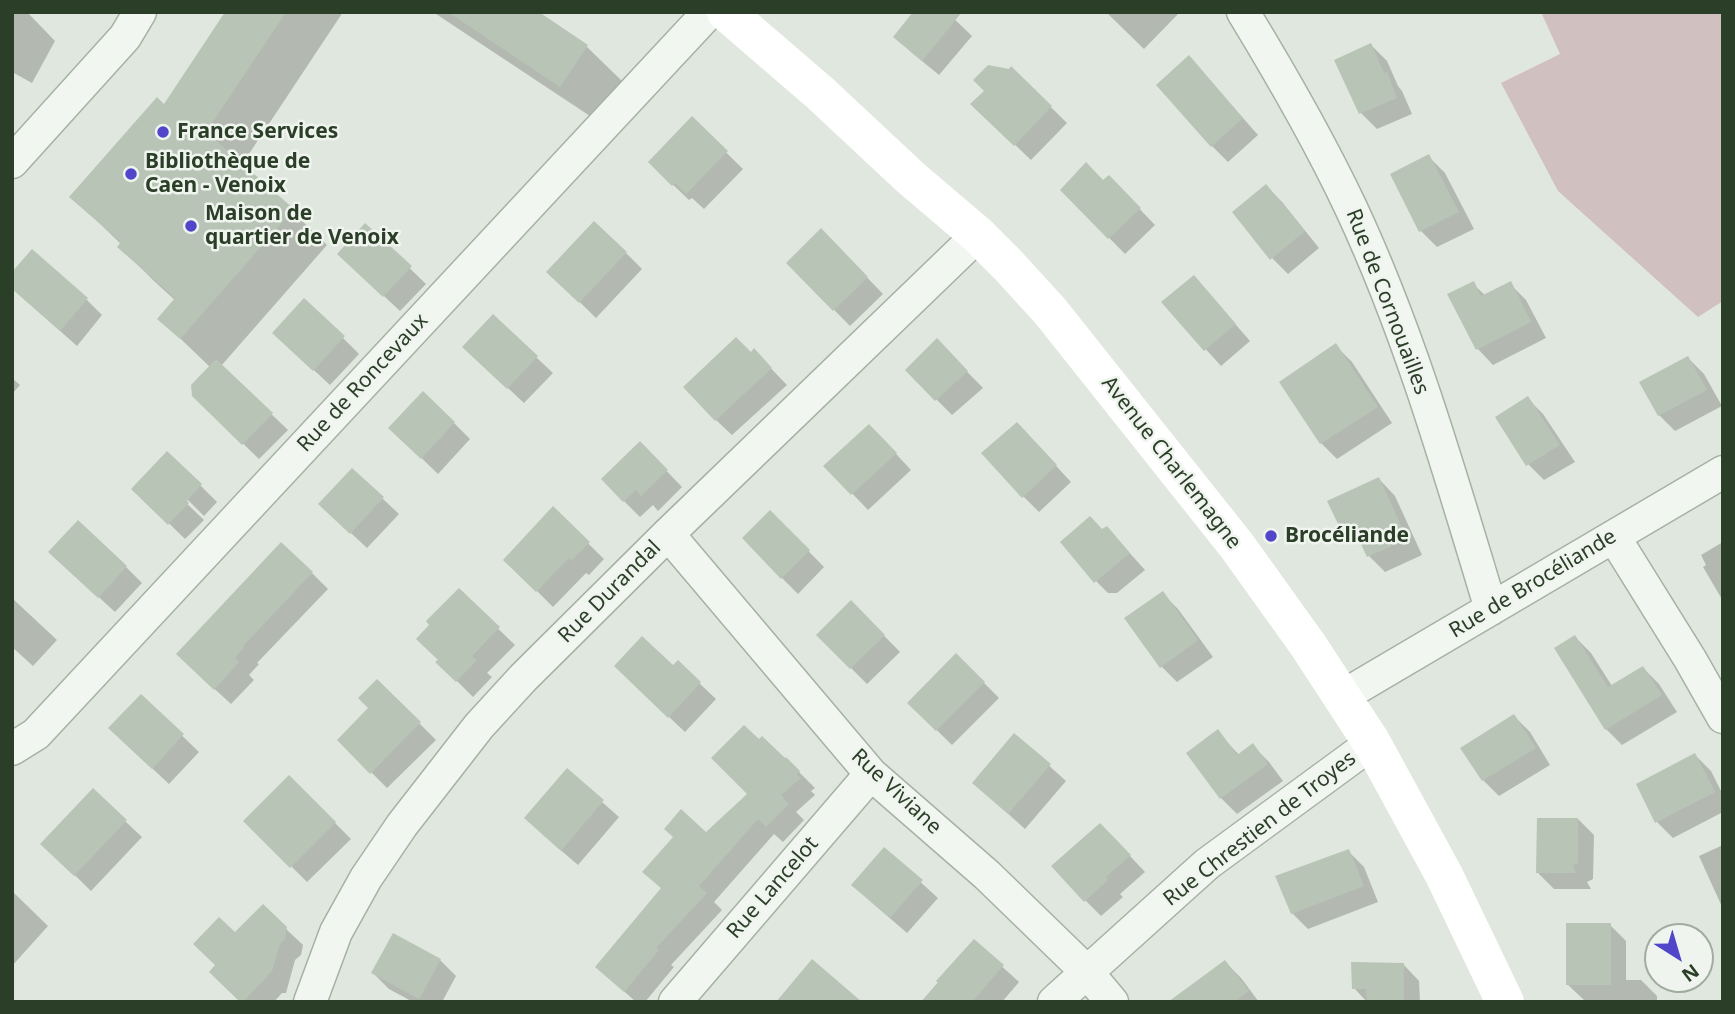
<!DOCTYPE html>
<html>
<head>
<meta charset="utf-8">
<style>
	body { margin:0 }
	#map { position:relative; width:1735px; height:1014px; overflow:hidden; background:#e0e7de; font-family:"Noto Sans",sans-serif }
	canvas { display:block }
	.frame { position:absolute; inset:0; border:14px solid #2b3e28; pointer-events:none }
	.north { position:absolute; left:1644px; top:923px; width:70px; height:70px; box-sizing:border-box; background:#eff5ee; border:2px solid #a1ac9f; border-radius:50%; rotate:143deg; font-size:19px; font-weight:700; line-height:28px; text-align:center; color:#2b3e28 }
	.north::after { content:''; display:block; margin:auto; width:24px; height:32px; background:#5146ca; clip-path:polygon(50% 0,100% 100%,50% 72%,0 100%) }
</style>
</head>
<body>
<div id="map">
<canvas width="1735" height="1014"></canvas>
<div class="frame"></div>
<div class="north">N</div>
</div>
<script>
const ctx = document.querySelector('canvas').getContext('2d');
ctx.lineJoin = 'round';
function paint(path, color) { ctx.fillStyle = color; ctx.fill(path, 'evenodd'); }
function stroke(path, color, width, dash) { ctx.strokeStyle = color; ctx.lineWidth = width; ctx.lineCap = dash ? 'butt' : 'round'; ctx.setLineDash(dash || []); ctx.stroke(path); }
function write(font, color, halo, rows, align = 'center') {
  ctx.font = font + ' "Noto Sans",sans-serif'; ctx.lineWidth = 5; ctx.setLineDash([]); ctx.textBaseline = 'middle'; ctx.strokeStyle = halo; ctx.fillStyle = color; for (const [text, x, y, turn = 0] of rows) {
    ctx.save(); ctx.translate(x, y); ctx.rotate((+turn || 0) * Math.PI / 180); ctx.textAlign = isNaN(turn) ? turn : align; if (halo) ctx.strokeText(text, 0, 0); ctx.fillText(text, 0, 0); ctx.restore();
  }
}
paint(new Path2D(`
	M1541,12h182v289l-25,16 -140,-126 -57,-108 59,-29z`), '#d1c0c0');
paint(new Path2D(`
	M12,12h15l28,29 -23,42 -20,-11z
	M227,12h116l-102,154 51,45 35,34 -106,121 67,64 -29,29 -65,-63 16,-29 -50,-48 16,-18 -22,-20 -35,-35 2,-2 -49,-47 92,-91z
	M433,12h102l52,35 35,34 -26,39z
	M947,12l25,24 -33,39 -28,-23 -16,-16z
	M1106,12h74l-36,37z
	M1371,45l16,16 11,25 4,5 10,23 -35,15 -16,-16 -25,-52z
	M1011,68l56,55 -36,37 -42,-40z
	M1204,74l54,61 -30,27 -16,-16 -53,-61z
	M692,119l51,50 -39,40 -12,-11 -3,2 -23,-22z
	M1429,157l16,16 29,56 -37,18 -16,-16z
	M1109,177l46,48 -30,29 -63,-64 41,-8z
	M1266,186l16,16 37,46 -31,26 -16,-16z
	M365,225l61,59 -26,27 -45,-42z
	M821,230l62,64 -33,32 -62,-63z
	M626,253l16,16 -46,49 -47,-46z
	M1473,284l13,12 24,-12 16,16 20,38 -53,27 -16,-17z
	M1209,294l41,47 -29,25 -57,-63z
	M22,297l64,2 16,16 -25,31z
	M493,317l60,56 -29,30 -43,-40z
	M343,338l16,16 -29,31 -39,-36z
	M937,341l46,47 -31,27 -45,-45z
	M1336,346l16,16 40,61 -55,36 -16,-16 -40,-61z
	M754,351l33,34 -55,50 -16,-15 35,-66z
	M1688,358l16,16 18,32 -47,25 -16,-16z
	M12,378l8,7 -8,9z
	M1527,398l16,16 32,48 -31,18 -16,-16z
	M454,423l16,16 -32,35 -31,-30z
	M1032,440l39,42 -32,30 -16,-16z
	M885,442l26,28 -43,40 -42,-44z
	M168,453l49,49 -13,14 -20,-20 -3,2 23,22 -19,19 -51,-50z
	M656,460l26,27 -24,24 -5,-6 -13,12 -37,-37z
	M352,470l47,44 -32,34 -30,-28z
	M1379,479l16,17 27,59 -37,17 -16,-16 -7,-15 -5,2 -16,-16z
	M553,509l51,50 -15,16 -3,-2 -33,34 -47,-47z
	M770,512l54,55 -26,27 -16,-16z
	M1107,528l38,42 -28,23h-9l-17,-17 12,-45z
	M1723,542v59l-20,-34 3,-2 -5,-10z
	M126,567l16,16 -27,29 -48,-44z
	M312,573l16,16 -71,74 2,1 -10,11 5,5 -23,24 -37,-34z
	M459,591l56,54 -28,28 5,4 -19,20 -35,-35 2,-2z
	M1162,593l16,16 35,48 -36,25 -16,-16z
	M12,598l45,42 -24,26 -21,-19z
	M851,602l49,50 -33,32 -49,-49z
	M1575,637l16,16 21,33 31,-18 16,16 18,28 -55,33 -16,-16z
	M956,655l43,43 -47,47 -43,-42z
	M678,663l38,36 -31,33 -53,-50 41,-14z
	M377,681l59,59 -49,48 -48,-48 31,-32z
	M141,696l58,56 -30,32 -43,-40z
	M1514,716l16,16 20,33 -51,31 -16,-16 -20,-31z
	M1218,732l22,24 13,-10 16,16 14,19 -46,33 -16,-16 -32,-45z
	M1015,735l51,46 -41,48 -51,-46z
	M758,741l28,18 29,29 -4,3 4,4 -19,17 8,8 -21,22 -9,-8 -60,68 8,8 -51,55 3,2 -29,35h-9l-39,-35 65,-78 -18,-17 62,-38 44,-40z
	M1695,755l16,16 12,24v17l-50,26 -16,-16z
	M567,771l52,46 -41,48 -36,-31z
	M289,777l62,62 -44,43 -61,-61z
	M93,791l49,46 -51,54 -48,-47z
	M1578,819l16,16 -1,44 -6,3 4,7h-37l-16,-16z
	M1116,841l29,31 -25,22 3,3 -22,19 -16,-16z
	M1723,845v64l-24,-53z
	M884,849l54,49 -31,35 -37,-32 -16,-16z
	M1348,851l16,16 14,35 -70,27 -16,-16z
	M12,891l36,35 -36,40z
	M1610,925l16,16v39h15l16,16v6l-73,-2 -17,-16z
	M286,929l17,16 -2,10 -6,5 -9,33h-4l-8,9h-32l-7,-67z
	M974,941l45,41 -17,20h-81z
	M440,960l16,16 -14,26h-29l-24,-13 -16,-16z
	M1225,962l16,16 18,24h-86z
	M1403,964l16,17 1,21h-53l-13,-14z`), '#0003');
paint(new Path2D(`
	M225,12h61l-80,120 88,77 -114,130 -23,-20 18,-21 -58,-51 4,-5 -52,-45 88,-100 7,7z
	M448,12h91l49,33 -28,42z
	M913,12h49l-40,49 -29,-24z
	M1371,43l13,30 3,-1 10,26 -38,16 -25,-54z
	M1189,55l54,63 -32,29 -55,-62z
	M988,65l21,4 2,-3 41,40 -38,40 -44,-42 14,-13 -11,-11z
	M692,116l36,35 -42,43 -11,-11 -3,3 -24,-24z
	M1429,154l30,58 -40,20 -29,-58z
	M1086,162l17,18 6,-5 32,33 -33,31 -48,-49z
	M1266,184l39,47 -35,29 -38,-48z
	M594,221l33,31 -48,51 -33,-31z
	M365,223l47,43 -29,31 -46,-43z
	M821,228l47,49 -35,34 -47,-48z
	M32,249l56,49 -28,33 -48,-42v-17z
	M1194,275l42,49 -32,27 -43,-49z
	M1474,281l7,15 30,-15 20,41 -55,28 -29,-56z
	M304,298l41,38 -32,35 -41,-38z
	M493,314l45,42 -31,33 -45,-42z
	M736,337l15,15 3,-4 18,20 -57,53 -32,-34z
	M937,338l31,33 -33,30 -30,-31z
	M1336,343l42,64 -58,37 -41,-62z
	M1688,356l19,34 -49,26 -19,-34z
	M216,359l57,54 -31,32 -50,-49 -1,-11z
	M423,391l32,31 -34,37 -33,-31z
	M1528,396l32,49 -34,21 -31,-49z
	M1017,422l40,43 -35,33 -41,-45z
	M869,424l28,29 -46,42 -28,-29z
	M640,441l28,29 -27,26 -5,-6 -13,12 -22,-23z
	M167,451l35,33 -15,17 2,2 -21,22 -37,-36z
	M352,468l32,29 -34,37 -32,-30z
	M1379,477l28,62 -40,18 -16,-34 -11,5 -13,-27z
	M553,506l37,36 -19,19 -2,-3 -33,34 -33,-32z
	M770,510l40,40 -29,29 -39,-41z
	M1090,516l12,13 5,-3 23,27 -36,30 -34,-41z
	M78,520l49,46 -29,32 -50,-46z
	M281,542l32,30 -70,74 1,1 -9,11 4,4 -25,28 -38,-36z
	M459,588l41,39 -28,29 5,4 -21,22 -21,-20 3,-2 -22,-21 13,-14 -3,-4z
	M1163,591l35,49 -38,28 -36,-50z
	M851,600l34,35 -35,34 -34,-34z
	M1575,635l33,52 35,-21 19,29 -57,35 -51,-82z
	M642,636l31,29 5,-5 23,22 -33,36 -54,-52z
	M956,653l29,29 -49,49 -29,-28z
	M377,679l44,43 -51,52 -33,-34 31,-32 -10,-10z
	M141,694l43,40 -32,35 -44,-41z
	M1514,714l22,34 -54,33 -22,-33z
	M744,725l15,14 3,-3 23,22 1,-1 14,14 -3,4 4,3 -20,17 8,9 -23,23 -8,-8 -59,67 8,7 -51,55 3,2 -35,42 -29,-25 66,-79 -19,-16 31,-35 -9,-8 17,-20 25,23 41,-38 -36,-36z
	M1218,729l19,26 16,-12 15,21 -48,35 -34,-46z
	M1014,733l37,31 -43,50 -36,-31z
	M1695,753l20,39 -60,31 -19,-39z
	M567,768l37,32 -43,51 -37,-33z
	M289,775l47,47 -46,46 -47,-47z
	M93,788l34,32 -53,56 -34,-32z
	M1537,818h41v45l-5,2 3,8h-40z
	M1100,823l31,32 -25,22 2,3 -24,22 -33,-36z
	M884,847l39,33 -33,38 -39,-33z
	M1349,849l15,37 -73,28 -16,-38z
	M263,904l24,23 -2,12 -5,5 -8,27 -29,31h-3l-31,-30 6,-7 -22,-21 26,-27 16,15z
	M1566,923h45v62h-45z
	M393,933l48,26 -22,40 -48,-26z
	M974,939l30,26 -32,37h-51l17,-19 -2,-2z
	M812,959l50,43h-86z
	M1225,960l24,31 -15,11h-66z
	M1351,962l53,1v39h-37l-1,-13h-14z`), '#b8c4b6');
const street = new Path2D(`
	M1243,12c39,64 76,128 108,196 60,128 99,266 140,401
	M12,162l113,-125 15,-25
	M668,534l203,240 116,101 99,96 26,31
	M1614,537l76,122 33,58
	M1343,696l380,-224
	M12,749l24,-15 673,-722
	M310,1002l26,-70 30,-54 36,-53 77,-99 44,-48 145,-144 310,-299
	M675,1002l196,-228
	M1054,1002l153,-138 165,-121`);
stroke(street, '#a6b1a4', 35);
stroke(street, '#f1f6f1', 32);
stroke(new Path2D(`
	M726,12l94,81 91,85 67,57 30,30 42,46 187,235 71,99 64,98 72,132 61,127`), '#fff', 38);
for (const [x, y, r, color] of [
	[163,132,7,"#5146ca"],
	[131,174,7,"#5146ca"],
	[191,226,7,"#5146ca"],
	[1271,536,7,"#5146ca"]
]) { const dot = new Path2D(); dot.arc(x, y, r, 0, 2 * Math.PI); ctx.fillStyle = color; ctx.fill(dot); stroke(dot, '#eff5ee', 2.5); }
write('bold 21px', '#2b3e28', '#eff5ee', [
	["France Services",177,132],
	["Bibliothèque de",145,162],
	["Caen - Venoix",145,186],
	["Maison de",205,214],
	["quartier de Venoix",205,238],
	["Brocéliande",1285,536]
], 'left');
write('21px', '#2b3e28', '#eff5ee', [
	["Rue de Cornouailles",1387,302,69],
	["Rue de Roncevaux",363,383,-47],
	["Avenue Charlemagne",1171,463,52],
	["Rue de Brocéliande",1533,584,-31],
	["Rue Durandal",610,592,-45],
	["Rue Viviane",896,792,43],
	["Rue Chrestien de Troyes",1260,829,-38],
	["Rue Lancelot",773,888,-49]
]);
</script>
</body>
</html>
